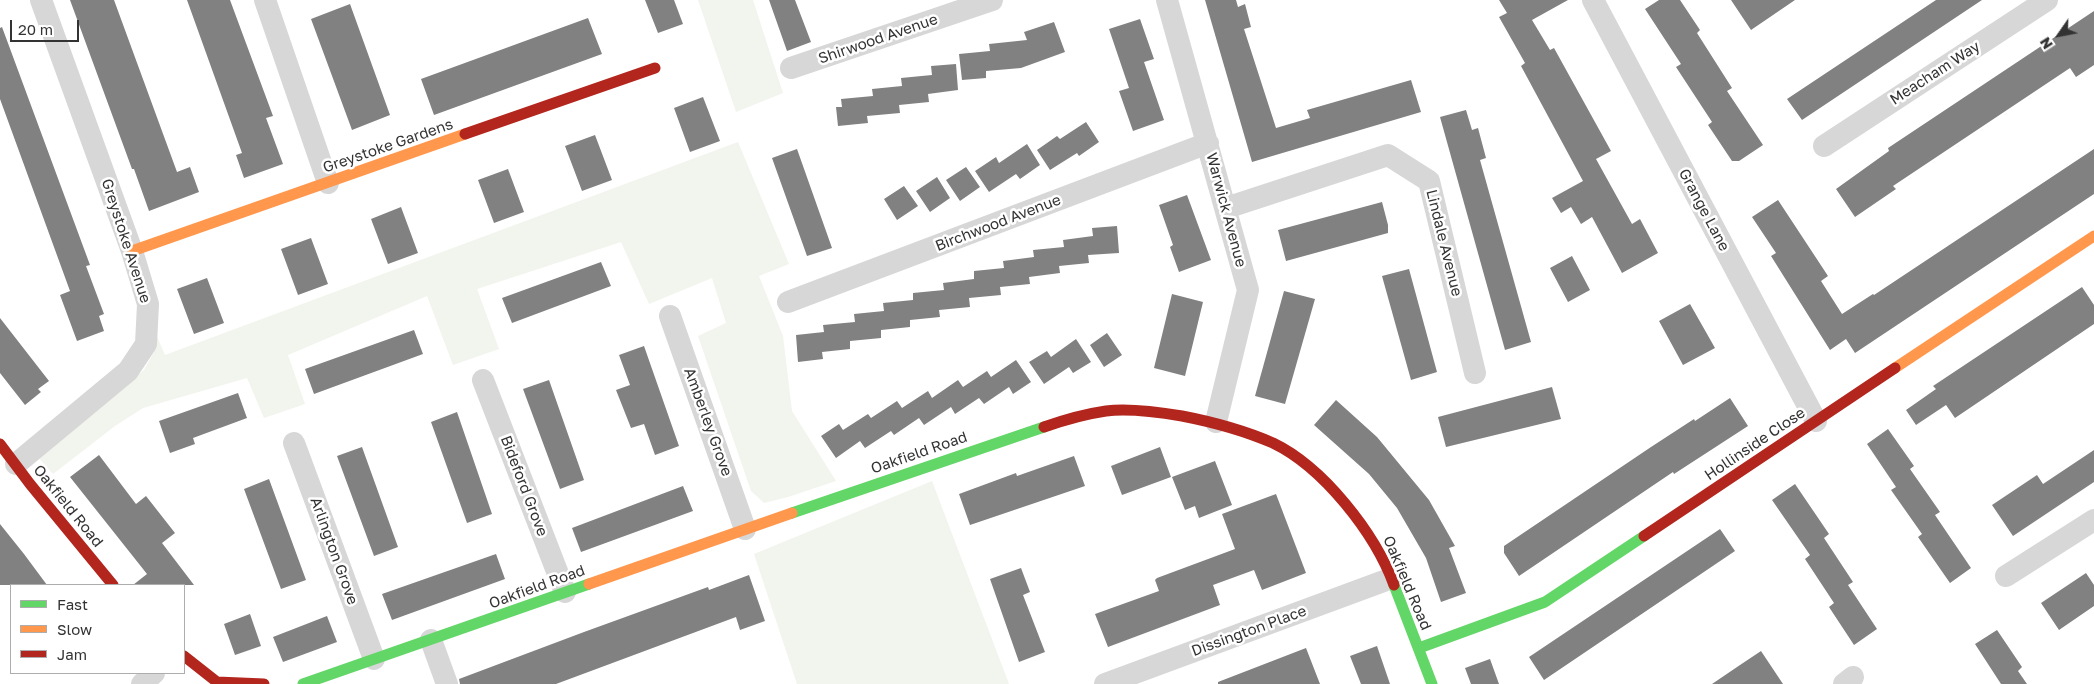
<!DOCTYPE html>
<html>
<head>
<meta charset="utf-8">
<style>
	body { margin:0 }
	#map { position:relative; width:2094px; height:684px; overflow:hidden; background:#fff; font-family:"Golos Text",sans-serif }
	canvas { display:block }
	.legend { position:absolute; left:10px; top:584px; width:175px; height:90px; box-sizing:border-box; background:#fff; border:1px solid #adadad; margin:0; padding:6px 9px; list-style:none; font-size:15px; color:#333 }
	.legend li { display:flex; align-items:center; gap:10px; height:25px }
	.legend b { width:25px; border:1px solid #adadad }
	.north { position:absolute; left:2034px; top:10px; width:50px; height:50px; -webkit-text-stroke:4px #fff; paint-order:stroke; rotate:237deg; font-size:14px; font-weight:700; line-height:20px; text-align:center; color:#333 }
	.north::after { content:''; display:block; margin:auto; width:18px; height:22px; background:#333; clip-path:polygon(50% 0,100% 100%,50% 72%,0 100%) }
	.scale { position:absolute; left:10px; top:20px; width:69px; height:22px; box-sizing:border-box; border:2px solid #333; border-top:0; padding-left:6px; font-size:15px; line-height:18px; white-space:nowrap; color:#333; -webkit-text-stroke:4px #fff; paint-order:stroke }
</style>
</head>
<body>
<div id="map">
<canvas width="2094" height="684"></canvas>
<ul class="legend">
<li><b style="height:6px;background:#63d668"></b>Fast</li>
<li><b style="height:6px;background:#ff974d"></b>Slow</li>
<li><b style="height:6px;background:#b3261e"></b>Jam</li>
</ul>
<div class="north">N</div>
<div class="scale">20 m</div>
</div>
<script>
const ctx = document.querySelector('canvas').getContext('2d');
ctx.lineJoin = 'round';
function paint(path, color) { ctx.fillStyle = color; ctx.fill(path, 'evenodd'); }
function stroke(path, color, width, dash) { ctx.strokeStyle = color; ctx.lineWidth = width; ctx.lineCap = dash ? 'butt' : 'round'; ctx.setLineDash(dash || []); ctx.stroke(path); }
function write(font, color, halo, rows, align = 'center') {
  ctx.font = font + ' "Golos Text",sans-serif'; ctx.lineWidth = 5; ctx.setLineDash([]); ctx.textBaseline = 'middle'; ctx.strokeStyle = halo; ctx.fillStyle = color; for (const [text, x, y, turn = 0] of rows) {
    ctx.save(); ctx.translate(x, y); ctx.rotate((+turn || 0) * Math.PI / 180); ctx.textAlign = isNaN(turn) ? turn : align; if (halo) ctx.strokeText(text, 0, 0); ctx.fillText(text, 0, 0); ctx.restore();
  }
}
paint(new Path2D(`
	M698,0h55l30,93 -47,19z
	M738,142l51,122 -30,12 24,60 9,75 44,70 -48,16 -24,6 -13,-12 -53,-155 28,-13 -14,-45 -63,26 -28,-62 -144,47 22,60 -46,16 -26,-69 -139,59 17,49 -41,14 -17,-40 -104,30 -28,18 -62,48 -15,-17 106,-87 10,-18 1,-20 10,23z
	M932,481l77,203h-212l-43,-130z`), '#f1f5ed');
paint(new Path2D(`
	M70,0h44l63,172 13,-5 9,25 -50,19 -15,-42h-2z
	M187,0h43l43,116 -7,2 17,46 -39,14 -8,-23 6,-2z
	M645,0h29l9,24 -25,9z
	M769,0h26l16,42 -24,9z
	M1205,0h31l2,7 7,-3 6,23 -7,2 32,99 34,-10 -3,-8 104,-30 10,32 -169,50z
	M1499,0h69l-36,20 18,30 4,-2 57,103 -15,8 36,65 8,-5 18,34 -36,20 -30,-56 -11,7 -10,-17 -10,6 -9,-15 31,-17 -62,-115 4,-3 -26,-46 8,-4z
	M1659,0h21l20,30 -3,3 35,55 -5,3 36,54 -24,16h-7l-24,-36 4,-3 -36,-55 5,-3 -36,-55z
	M1731,0h64l-44,30z
	M1936,0h46l-180,120 -15,-21z
	M350,4l40,111 -38,15 -41,-111z
	M2094,11v54l-18,12 -6,-9 -177,118 3,3 -41,28 -19,-28 53,-38 -1,-3z
	M588,18l14,36 -168,61 -13,-36z
	M1140,19l14,40 -10,3 20,58 -31,11 -14,-40 10,-3 -20,-59z
	M1054,22l11,30 -44,16 -35,3v7l-24,2 -3,-26 31,-3 -1,-7 38,-4 -3,-8z
	M2,27l88,238 -4,1 18,48 -5,2 5,15 -27,10 -17,-46 10,-4 -70,-192v-71z
	M956,64l2,26 -30,4 1,8 -30,3 1,8 -33,3 1,7 -30,3 -2,-19h6l-1,-8 32,-3 -1,-7 30,-3 -1,-8 31,-3 -1,-9z
	M703,97l17,44 -30,11 -16,-44z
	M1466,110l6,20 6,-2 8,30 -6,2 51,182 -26,8 -65,-233z
	M1086,122l13,20 -20,14 -2,-3 -27,17 -13,-20 20,-14 3,3z
	M595,135l17,45 -30,11 -17,-45z
	M1027,144l13,21 -20,14 -4,-5 -27,18 -14,-21 21,-14 3,6z
	M797,149l35,99 -25,8 -35,-98z
	M2094,149v45l-239,159 -9,-14 -16,11 -59,-94 5,-3 -24,-36 26,-17 50,76 -7,5 21,33 31,-20 1,1z
	M966,167l14,20 -20,14 -14,-21z
	M508,169l16,43 -30,11 -16,-43z
	M937,177l13,21 -20,14 -14,-21z
	M904,186l14,20 -21,14 -13,-21z
	M1187,195l24,65 -32,12 -9,-25 3,-2 -14,-40z
	M1382,202l6,23v8l-102,28 -8,-31z
	M401,207l17,46 -30,11 -17,-45z
	M1117,226l2,27 -31,2 1,8 -30,3 1,7 -31,4 1,7 -30,3 1,8 -32,3 1,9 -31,3 1,7 -30,3v7l-29,3v8l-31,3v8l-28,3 1,7 -25,3 -2,-27 28,-3 -1,-7 32,-3 -1,-8 30,-3 -1,-8 30,-3v-7l31,-3 -1,-7 31,-4v-8l30,-3 -1,-7 31,-4 -1,-7 31,-3 -1,-7 30,-4 -1,-8z
	M311,238l17,46 -30,11 -17,-46z
	M1572,256l18,34 -22,12 -18,-34z
	M601,262l10,24 -99,37 -10,-25z
	M1409,269l28,103 -26,8 -29,-104z
	M207,278l17,45 -30,11 -17,-45z
	M2082,287l12,18v19l-139,94 -9,-13 -30,20 -10,-15 30,-21 -3,-3z
	M1284,291l31,8 -30,105 -30,-8z
	M1172,294l31,8 -18,74 -31,-8z
	M1690,304l25,44 -32,17 -24,-44z
	M0,318l49,63 -11,8 3,3 -16,13 -25,-32z
	M414,330l9,24 -109,40 -9,-25z
	M1107,333l15,22 -18,12 -14,-22z
	M1076,339l15,23 -18,11 -4,-6 -25,17 -15,-22 18,-11 4,6z
	M644,346l35,100 -24,9 -11,-31 -13,4 -15,-38 14,-5 -11,-30z
	M1016,360l15,22 -18,12 -4,-7 -25,17 -5,-6 -24,16 -4,-7 -27,18 -5,-7 -25,17 -3,-4 -26,17 -5,-7 -24,17 -15,-22 18,-12 4,6 25,-16 3,4 26,-17 5,7 26,-17 4,7 26,-18 5,7 24,-16 4,6z
	M549,380l35,100 -24,9 -37,-100z
	M1552,387l9,32 -115,28 -8,-30z
	M238,393l9,25 -54,20 2,6 -25,9 -11,-32z
	M1730,398l18,28 -74,48 -1,-2 -154,104 -15,-23v-7l147,-99 43,-28 1,2z
	M1336,400l41,37 52,63 26,46 -6,2 17,45 -25,9 -15,-44 -29,-50 -28,-34 -55,-49z
	M457,412l35,102 -25,9 -36,-101z
	M1888,429l26,37 -4,3 30,43 -5,3 36,53 -21,15 -32,-46 4,-3 -31,-44 5,-3 -29,-43z
	M362,447l36,100 -24,9 -37,-100z
	M1160,447l11,30 -49,18 -11,-29z
	M2094,450v32l-81,54 -21,-31 45,-30 6,9z
	M99,455l37,49 10,-8 29,37 -13,10 32,42h-61l14,-11 -77,-97z
	M1074,456l11,30 -115,39 -11,-31 57,-21 1,3z
	M1215,461l17,44 -33,13 -4,-12 -10,4 -13,-33z
	M269,479l37,101 -25,9 -37,-100z
	M1795,484l34,50 -5,4 29,44 -5,3 29,44 -23,16 -25,-38 5,-4 -29,-44 5,-4 -38,-55z
	M683,486l10,25 -112,41 -9,-24z
	M1276,494l30,79 -44,17 -8,-20 -41,15 7,20 -112,42 -13,-33 64,-23 -4,-11 2,-2 78,-29 -13,-35z
	M0,524l24,30 23,31h-47z
	M1720,529l15,22 -191,129 -15,-23z
	M496,554l9,25 -113,41 -10,-26z
	M1021,568l9,24 -7,3 22,57 -26,10 -29,-83z
	M2086,573l8,12v21l-35,24 -18,-27z
	M749,575l16,46 -25,9 -4,-13 -180,67h-96l-1,-5 125,-47 124,-45 1,3z
	M250,614l11,32 -26,9 -11,-31z
	M327,616l10,26 -54,20 -10,-25z
	M1997,630l25,37 -4,4 9,13h-26l-26,-40z
	M1377,646l13,38h-29l-11,-28z
	M1306,648l14,36h-102v-2z
	M1761,651l22,33h-71l28,-19z
	M1490,659l9,25h-28l-6,-16z`), '#818181');
stroke(new Path2D(`
	M265,0l63,183
	M1167,0l81,290 -32,132
	M1593,0l223,421
	M791,68l201,-68
	M1824,146l223,-146
	M1226,208l162,-53 41,26 46,192
	M788,302l420,-159
	M670,316l75,213
	M483,380l82,212
	M294,443l80,216
	M16,464l112,-93 18,-27 2,-40 -16,-53 -91,-251
	M2006,576l88,-56
	M431,640l16,44
	M142,684l12,-11
	M1105,684l287,-106
	M1844,684l9,-7`), '#d7d7d7', 22);
stroke(new Path2D(`
	M792,513l252,-86
	M1394,585l38,99
	M1419,648l126,-46 99,-66
	M303,684l286,-100`), '#63d668', 11);
stroke(new Path2D(`
	M132,251l333,-117
	M1895,368l199,-132
	M589,584l203,-71`), '#ff974d', 11);
stroke(new Path2D(`
	M465,134l190,-66
	M1044,427c20,-7 41,-13 62,-16 24,-3 52,1 76,5 31,6 61,14 91,27 50,24 102,90 121,142
	M0,444l30,40 83,101
	M1644,536l251,-168
	M184,656l33,26 47,2`), '#b3261e', 11);
write('15px', '#333', '#fff', [
	["Shirwood Avenue",878,39,-19],
	["Meacham Way",1935,73,-33],
	["Greystoke Gardens",388,146,-19],
	["Warwick Avenue",1226,210,75],
	["Grange Lane",1704,210,62],
	["Birchwood Avenue",998,223,-21],
	["Greystoke Avenue",126,241,72],
	["Lindale Avenue",1444,243,76],
	["Amberley Grove",708,422,70],
	["Hollinside Close",1755,444,-34],
	["Oakfield Road",919,453,-19],
	["Bideford Grove",524,486,69],
	["Oakfield Road",68,506,51],
	["Arlington Grove",334,551,70],
	["Oakfield Road",1407,583,67],
	["Oakfield Road",537,587,-20],
	["Dissington Place",1249,631,-20]
]);
</script>
</body>
</html>
